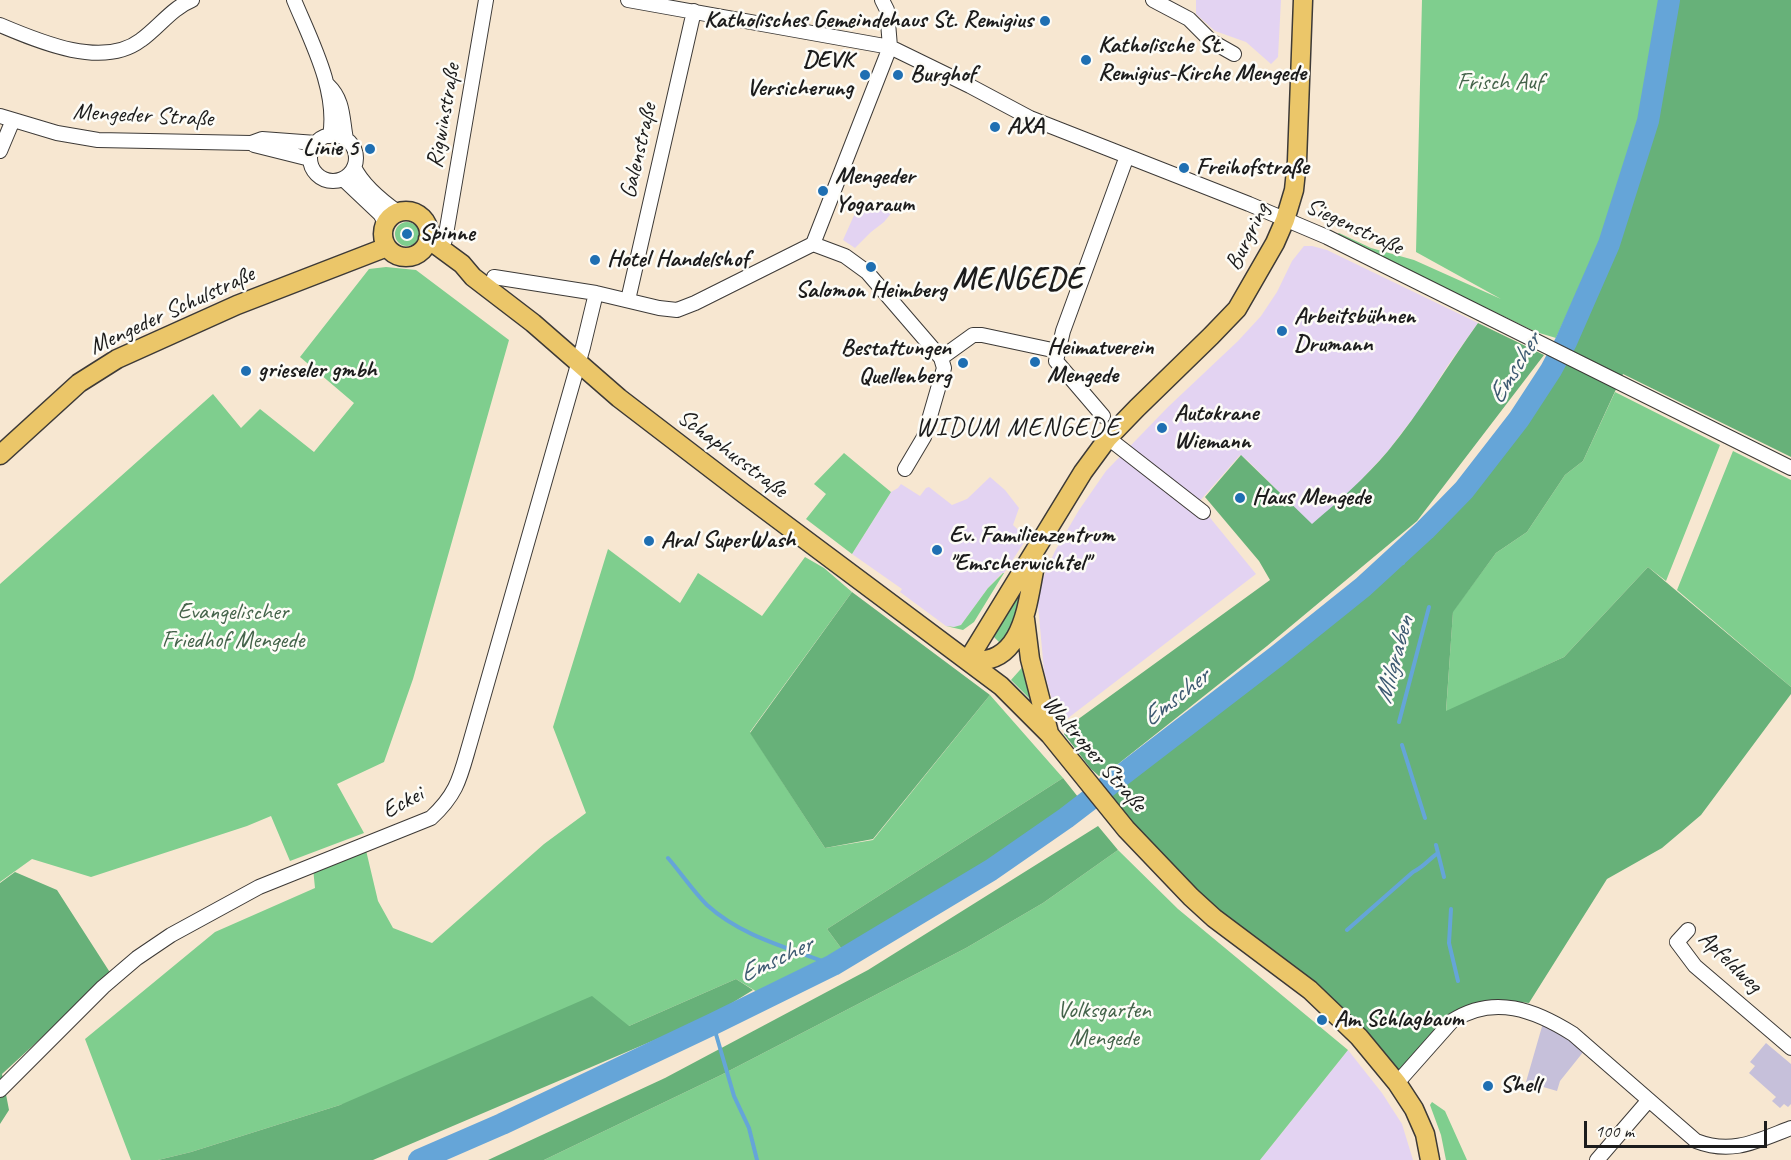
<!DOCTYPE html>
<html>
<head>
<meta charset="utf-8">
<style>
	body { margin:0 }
	#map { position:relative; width:1791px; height:1160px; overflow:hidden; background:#f7e7d1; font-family:Caveat,sans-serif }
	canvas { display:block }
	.scale { position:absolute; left:1584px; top:1121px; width:183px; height:27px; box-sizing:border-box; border:3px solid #1c1c1c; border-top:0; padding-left:8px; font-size:18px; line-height:21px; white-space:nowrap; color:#1c1c1c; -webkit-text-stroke:4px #fdfcf7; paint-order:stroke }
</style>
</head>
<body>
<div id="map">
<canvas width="1791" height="1160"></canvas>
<div class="scale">100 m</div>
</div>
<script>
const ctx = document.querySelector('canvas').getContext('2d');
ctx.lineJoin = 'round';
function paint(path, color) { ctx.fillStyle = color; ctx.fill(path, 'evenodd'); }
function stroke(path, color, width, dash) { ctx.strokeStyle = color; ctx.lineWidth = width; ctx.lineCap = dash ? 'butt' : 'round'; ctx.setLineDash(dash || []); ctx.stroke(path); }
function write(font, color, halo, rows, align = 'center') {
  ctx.font = font + ' Caveat,sans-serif'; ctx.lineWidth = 5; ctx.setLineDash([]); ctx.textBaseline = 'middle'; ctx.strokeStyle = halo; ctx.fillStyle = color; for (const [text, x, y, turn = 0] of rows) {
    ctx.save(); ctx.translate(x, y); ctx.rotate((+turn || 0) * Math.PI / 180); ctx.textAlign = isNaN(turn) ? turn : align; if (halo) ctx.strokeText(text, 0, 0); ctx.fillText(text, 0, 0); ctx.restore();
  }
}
paint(new Path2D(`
	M1196,0h85l-3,57 -7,7 -25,-22 -31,-11 -19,-17z
	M860,202l33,9 -9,11 -13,10 -16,16 -12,-8z
	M1304,246h8l15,4 151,73 -30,42 -28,44 -32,42 -36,39 -40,35 -65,-65 -7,-5 -42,48 58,71 -197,151 -15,-54 -6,-66 1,-18 16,-36 24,-41 27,-39 62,-64 70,-66 23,-25 16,-24 15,-31z
	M990,477l15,13 14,18 -6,17 14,13 -23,35h-2l-14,15 -27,37 -7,2 -8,-1 -46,-34 2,-3 -50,-35 39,-62 7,-4 3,-4 19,12 6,-8 3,-1 23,18 15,-6z
	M1348,1050l34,43 20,31 11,36h-153z`), '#e3d3f2');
paint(new Path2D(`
	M1543,1023l16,8 25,20 -24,30 -3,10 -31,-9z
	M1766,1043l25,21v40l-3,3 -4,-3 -4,4 -8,-7 4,-4 -27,-24 6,-7 -5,-4z`), '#c6c0da');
paint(new Path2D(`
	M1422,0h247l-21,121 -18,55 -74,162 -20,-6 -200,-97 3,-2 32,15 43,12 87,39 -85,-47z
	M395 234a12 12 0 1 1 24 0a12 12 0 1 1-24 0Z
	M386,267l30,3 93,70 -96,339 -29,83 -47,22 27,49 -74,28 -19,-45 -24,10 -156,51 -59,-18 -32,23v-298l213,-190 28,34 19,-19 54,43 40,-49 -54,-46 69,-88z
	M1615,392l105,53 -54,136 -18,-14 -84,90 -118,55 7,-101 43,-58 31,-21 38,-57 18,-14z
	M1733,451l58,29v207l-114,-97z
	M844,453l47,39 -39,62 -46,-35 20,-25 -12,-10z
	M608,549l72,54 18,-30 64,43 43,-59 19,11 28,24 -102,140 75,116 48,-8 117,-145 73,83 -236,151 17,23 -82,43 -26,-16 -107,47 -289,79 -149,47 -33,8h-27l-46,-121 130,-107 100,-44 -2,-20 52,-22 13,55 15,27 39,15 112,-99 42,-31 -33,-86z
	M1003,573h1l-30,49 -11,8 -17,-4 8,1 7,-2 27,-37z
	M1022,591l-1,22 -18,33 -11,-11z
	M1027,662l6,40 -22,-22z
	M1118,850l60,59 170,141 -88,110h-716l177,-85 245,-127 77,-45z
	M1432,1102l13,9 22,49h-21l-5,-25 -11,-30z`), '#7fce8e');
paint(new Path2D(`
	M1669,0h122v457l-168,-83 -40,87 -18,14 -38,57 -31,21 -43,59 -7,99 118,-54 84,-90 143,120v7l-90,121 -39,33 -55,31 -78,124c-17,-2 -38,-3 -56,1 -27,6 -58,56 -76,79l-38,-46 -145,-119 -117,-124c70,-54 141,-107 210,-162 95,-77 184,-157 245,-264 34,-60 57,-124 78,-189 6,-19 13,-39 18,-58 10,-40 14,-81 21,-121z
	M1478,323l66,32 -127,166 -150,125 -154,122 -14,8 -8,-7 -27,-35 2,-6 204,-148 -11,-19 -54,-64 36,-42 71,69c27,-23 53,-46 76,-73 33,-40 59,-85 90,-128z
	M852,592l138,103 -117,144 -48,9 -75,-115z
	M1063,778l19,24 -238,150 -17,-23z
	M1098,826l20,24 -75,53 -77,45 -245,127 -177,85h-56l177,-82 203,-108z
	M15,872l42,18 54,84 -109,100 7,36 -9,14v-241z
	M736,979l17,11 -42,26 -338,144h-215l33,-8 149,-47 252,-109 37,30z`), '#67b179');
stroke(new Path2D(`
	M1398,555l5,8
	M1399,722l30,-115
	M1402,745l23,73
	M1436,845l8,32
	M668,858c13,15 25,33 39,47 35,32 83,43 126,60
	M1451,909l-2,34 9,38
	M1347,930l66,-58c11,-5 16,-13 25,-19
	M713,1024l21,72 15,32 8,32`), '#65a5d8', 4);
stroke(new Path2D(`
	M419,1160l83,-36 211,-100 120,-59 158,-95 75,-52 211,-162 86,-69 62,-57 39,-40 55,-71 32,-49 15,-28 43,-98 39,-123 21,-121`), '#65a5d8', 22);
const minor = new Path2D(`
	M294,0c17,41 44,91 36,136
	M628,0l262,47 80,39 60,32 219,86 78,33 464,231
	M1153,0l36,19 22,22 23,13
	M0,25c40,17 103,44 141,15 18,-13 31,-32 51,-40
	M328,85c16,15 14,34 18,54
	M0,116l57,17 41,7 153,3 11,-4 54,4
	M310 158a23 23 0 1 1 46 0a23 23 0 1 1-46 0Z
	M254,145l56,14
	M0,151l13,-31
	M354,167c9,19 28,34 45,46
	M343,179l37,35 6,10
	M445,240l41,-240
	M813,244l32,12 22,16 74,86 3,10 -20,69 -19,32
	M494,277l102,16 63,15 18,2 18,-7 118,-59 77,-197 -3,-37 -5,-10
	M628,300l66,-289
	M941,358l32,-23h9l75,16
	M1103,416l-47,-55 7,-30 64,-175
	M1108,438l95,74
	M1688,930l-11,12 18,24 96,82
	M1397,1083l55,-62c42,-27 83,-11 121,13l123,107c36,14 61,0 95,-13
	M0,1090l103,-103 34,-29 34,-23 88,-48 172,-69c27,-25 29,-41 39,-75l113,-396 13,-54
	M1597,1160l51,-59`);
const major = new Path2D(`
	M383 234a23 23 0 1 1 46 0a23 23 0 1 1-46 0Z
	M428,239l34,25 11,13 60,46 86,75 124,95 258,193 49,49 76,94 65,68 23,21 96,72 49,47 38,46 17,26 11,25 5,26
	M0,455l79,-72 38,-24 120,-54 150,-58
	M1025,619l5,40 19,74
	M968,660l115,-188 25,-34 29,-30 74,-72 26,-27 38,-66 10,-23 9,-30 3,-29 6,-161
	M968,660c57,8 59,-59 68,-99`);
stroke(minor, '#3d3a37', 16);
stroke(major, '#3d3a37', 21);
stroke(minor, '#fff', 14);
stroke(major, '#ebc669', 18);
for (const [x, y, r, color] of [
	[1045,21,6,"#1f6fb2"],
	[1086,60,6,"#1f6fb2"],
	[865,75,6,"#1f6fb2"],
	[898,75,6,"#1f6fb2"],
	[995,127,6,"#1f6fb2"],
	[370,149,6,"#1f6fb2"],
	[1184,168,6,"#1f6fb2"],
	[823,191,6,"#1f6fb2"],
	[407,234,6,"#1f6fb2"],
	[595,260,6,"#1f6fb2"],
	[871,267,6,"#1f6fb2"],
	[1282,331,6,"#1f6fb2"],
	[1035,362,6,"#1f6fb2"],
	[963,363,6,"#1f6fb2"],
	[246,371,6,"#1f6fb2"],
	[1162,428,6,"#1f6fb2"],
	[1240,498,6,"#1f6fb2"],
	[649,541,6,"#1f6fb2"],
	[937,550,6,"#1f6fb2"],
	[1322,1020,6,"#1f6fb2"],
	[1488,1086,6,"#1f6fb2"]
]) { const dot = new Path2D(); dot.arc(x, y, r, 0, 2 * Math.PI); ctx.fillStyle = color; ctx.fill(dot); stroke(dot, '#fdfcf7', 2); }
write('bold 24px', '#1c1c1c', '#fdfcf7', [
	["Katholisches Gemeindehaus St. Remigius",1033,21,"right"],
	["Katholische St.",1098,46],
	["Remigius-Kirche Mengede",1098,74],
	["DEVK",853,61,"right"],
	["Versicherung",853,89,"right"],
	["Burghof",910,75],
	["AXA",1007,127],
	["Linie 5",358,149,"right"],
	["Freihofstraße",1196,168],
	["Mengeder",835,177],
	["Yogaraum",835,205],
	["Spinne",419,234],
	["Hotel Handelshof",607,260],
	["Salomon Heimberg",871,291,"center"],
	["Arbeitsbühnen",1294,317],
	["Drumann",1294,345],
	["Heimatverein",1047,348],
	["Mengede",1047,376],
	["Bestattungen",951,349,"right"],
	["Quellenberg",951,377,"right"],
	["grieseler gmbh",258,371],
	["Autokrane",1174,414],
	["Wiemann",1174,442],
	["Haus Mengede",1252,498],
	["Ev. Familienzentrum",949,536],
	["\"Emscherwichtel\"",949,564],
	["Aral SuperWash",661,541],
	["Am Schlagbaum",1334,1020],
	["Shell",1500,1086]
], 'left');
write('24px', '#44634a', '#fdfcf7', [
	["Frisch Auf",1500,83],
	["Evangelischer",233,613],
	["Friedhof Mengede",233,641],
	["Volksgarten",1104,1011],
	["Mengede",1104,1039]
]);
write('24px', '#1c1c1c', '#fdfcf7', [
	["Mengeder Straße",143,116,3],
	["Rigwinstraße",444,116,-80],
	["Galenstraße",639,151,-77],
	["Siegenstraße",1354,227,25],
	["Burgring",1248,237,-64],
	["Mengeder Schulstraße",172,311,-25],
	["Schaphusstraße",732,454,37],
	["Waltroper Straße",1094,754,49],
	["Eckei",403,803,-28],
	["Apfeldweg",1730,962,44]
]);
write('italic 26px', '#3d5a71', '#fdfcf7', [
	["Emscher",1515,369,-58],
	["Milgraben",1395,660,-75],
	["Emscher",1176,698,-38],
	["Emscher",776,960,-25]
]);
ctx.letterSpacing = '1.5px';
write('26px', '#1c1c1c', '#fdfcf7', [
	["WIDUM MENGEDE",1018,428]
]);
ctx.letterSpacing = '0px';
ctx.letterSpacing = '1.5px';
write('bold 30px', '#1c1c1c', '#fdfcf7', [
	["MENGEDE",1018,280]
]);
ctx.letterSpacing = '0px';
</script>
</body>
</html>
